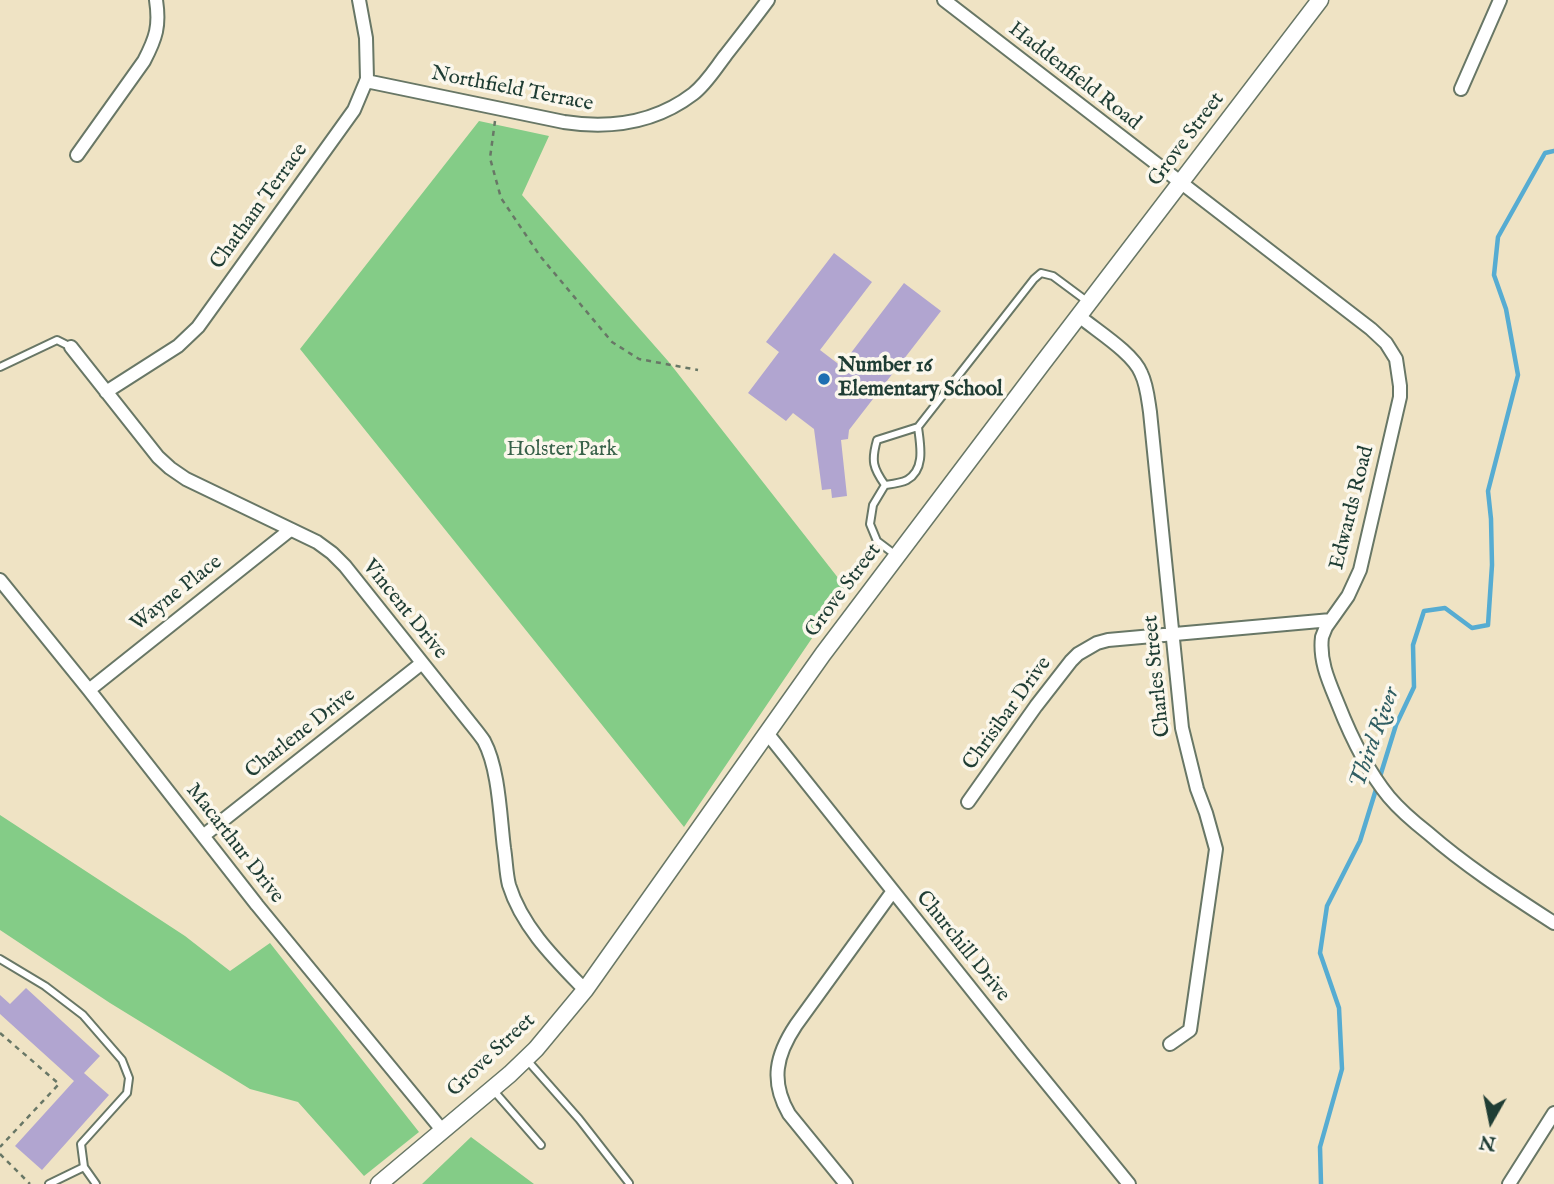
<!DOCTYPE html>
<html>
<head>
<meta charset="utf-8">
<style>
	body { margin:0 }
	#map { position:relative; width:1554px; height:1184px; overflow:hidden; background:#efe3c4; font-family:"IM FELL English",serif }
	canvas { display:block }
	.north { position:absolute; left:1456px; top:1086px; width:70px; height:70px; -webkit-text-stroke:5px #fbf7ec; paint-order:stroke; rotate:189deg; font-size:19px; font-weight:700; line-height:28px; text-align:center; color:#1f3d34 }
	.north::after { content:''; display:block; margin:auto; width:24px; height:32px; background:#1f3d34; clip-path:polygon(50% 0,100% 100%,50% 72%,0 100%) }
</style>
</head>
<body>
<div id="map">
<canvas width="1554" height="1184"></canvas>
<div class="north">N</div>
</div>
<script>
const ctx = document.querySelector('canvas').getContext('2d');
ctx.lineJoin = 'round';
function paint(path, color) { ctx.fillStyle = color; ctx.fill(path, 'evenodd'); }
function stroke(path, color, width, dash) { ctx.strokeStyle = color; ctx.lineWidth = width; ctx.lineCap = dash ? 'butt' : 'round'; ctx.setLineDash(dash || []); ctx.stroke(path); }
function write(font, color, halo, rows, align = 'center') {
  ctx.font = font + ' "IM FELL English",serif'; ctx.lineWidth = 7; ctx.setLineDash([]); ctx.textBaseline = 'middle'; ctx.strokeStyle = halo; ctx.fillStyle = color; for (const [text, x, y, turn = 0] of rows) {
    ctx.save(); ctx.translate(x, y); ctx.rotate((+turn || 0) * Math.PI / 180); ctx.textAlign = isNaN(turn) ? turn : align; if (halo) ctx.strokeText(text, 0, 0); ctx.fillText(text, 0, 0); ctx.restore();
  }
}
paint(new Path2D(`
	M479,121l70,15 -27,59 146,166 178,227 -162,239 -384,-478z
	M0,815l185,121 45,35 40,-28 149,189 -55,44 -66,-74 -48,-13 -140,-86 -110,-73z
	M471,1137l63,47h-112z`), '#84cc87');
stroke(new Path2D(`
	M1321,1184l-1,-37 22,-78 -3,-61 -19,-55 7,-47 33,-65 36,-116 18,-38 -1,-42 11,-34 21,-3 27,20 16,-3 4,-60 -1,-46 -3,-28 30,-116 -12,-66 -12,-34 4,-38 47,-84 9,-2`), '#56acd2', 4.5);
paint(new Path2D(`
	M834,253l38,29 -52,68 21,16 63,-83 37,28 -92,119 -1,9 -7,1 6,56 -15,2 -1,-9 -9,1 -8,-61 -21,-16 -7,8 -38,-28 31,-41 -13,-10z
	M26,988l74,68 -16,17 25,22 -67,75 -27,-24 59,-65 -74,-67v-19l10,9z`), '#b1a5d0');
const lane = new Path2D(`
	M0,367l57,-27 14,7
	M885,485c-12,-17 -14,-24 -8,-45l41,-13
	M897,556l-20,-15 -7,-17 3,-19 12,-20c7,-1 16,-2 22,-5 19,-11 13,-36 11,-53l116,-148 7,-6 12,3 35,26
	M0,959l45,27 38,29 39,45 7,18 -2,15 -46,51 3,23 12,17
	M527,1060l52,59 50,64
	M494,1091l47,54
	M49,1184l35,-17`);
const street = new Path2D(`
	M944,0l427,329 15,14 10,16 4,27v11l-40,173 -12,26 -22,31 -4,10c-3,24 7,45 16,67 13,33 28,65 51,93 11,13 25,25 39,36 39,34 83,62 126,90
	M366,81l198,41c46,7 91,1 129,-28 13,-10 22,-25 32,-38 14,-18 29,-37 43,-56
	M1461,89l39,-89
	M77,155l67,-94c12,-23 16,-35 12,-61
	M1079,316c18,15 54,37 62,57 6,12 7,26 9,39l32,316 15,61 9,24 10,36 -26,181 -20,14
	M71,347l87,110 12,11 16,11 131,63 15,11 13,13 126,158c4,5 9,11 13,17 15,28 16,75 20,107 2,12 2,25 5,37 13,42 46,74 76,105
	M106,392l72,-46 20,-19 156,-217 13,-31 -1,-41 -7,-38
	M0,580l89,110 168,215 185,225
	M89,690l201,-160
	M767,733l256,321 106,130
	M968,802l68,-96 35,-45 7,-7 19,-11 11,-3 223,-20
	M203,836l219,-173
	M846,1184l-57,-70c-19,-33 -13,-59 7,-89l97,-134
	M1509,1184l45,-71`);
const secondary = new Path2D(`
	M379,1184l131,-110 26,-25 49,-59 238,-336 219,-290 278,-364`);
stroke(lane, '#687766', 10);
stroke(street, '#687766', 16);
stroke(secondary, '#687766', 19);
stroke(new Path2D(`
	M495,121l-5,37 11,40 39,58 72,86 27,17 59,11
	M0,1033l59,51 -59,63
	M0,1154l30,30`), '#687766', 2.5, [5, 5]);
stroke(lane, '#fff', 6);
stroke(street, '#fff', 12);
stroke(secondary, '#fff', 16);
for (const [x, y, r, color] of [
	[824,379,7,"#1f6fb2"]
]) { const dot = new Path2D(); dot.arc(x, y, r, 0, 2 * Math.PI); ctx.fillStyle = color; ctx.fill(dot); stroke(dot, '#fbf7ec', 2.5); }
write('21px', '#1f3d34', '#fbf7ec', [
	["Haddenfield Road",1074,77,38],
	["Northfield Terrace",512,90,11],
	["Grove Street",1187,140,-53],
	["Chatham Terrace",260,207,-54],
	["Edwards Road",1353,508,-76],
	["Grove Street",844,591,-53],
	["Wayne Place",177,594,-38],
	["Vincent Drive",404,610,51],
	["Charles Street",1158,676,-96],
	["Chrisibar Drive",1008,714,-54],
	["Charlene Drive",301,734,-38],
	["Macarthur Drive",234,844,52],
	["Churchill Drive",962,947,51],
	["Grove Street",492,1056,-43]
]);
write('bold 21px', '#1f3d34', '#fbf7ec', [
	["Number 16",838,367],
	["Elementary School",838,391]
], 'left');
write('21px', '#386149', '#fbf7ec', [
	["Holster Park",562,451]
]);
write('italic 23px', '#305e63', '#fbf7ec', [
	["Third River",1376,738,-70]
]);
</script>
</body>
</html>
